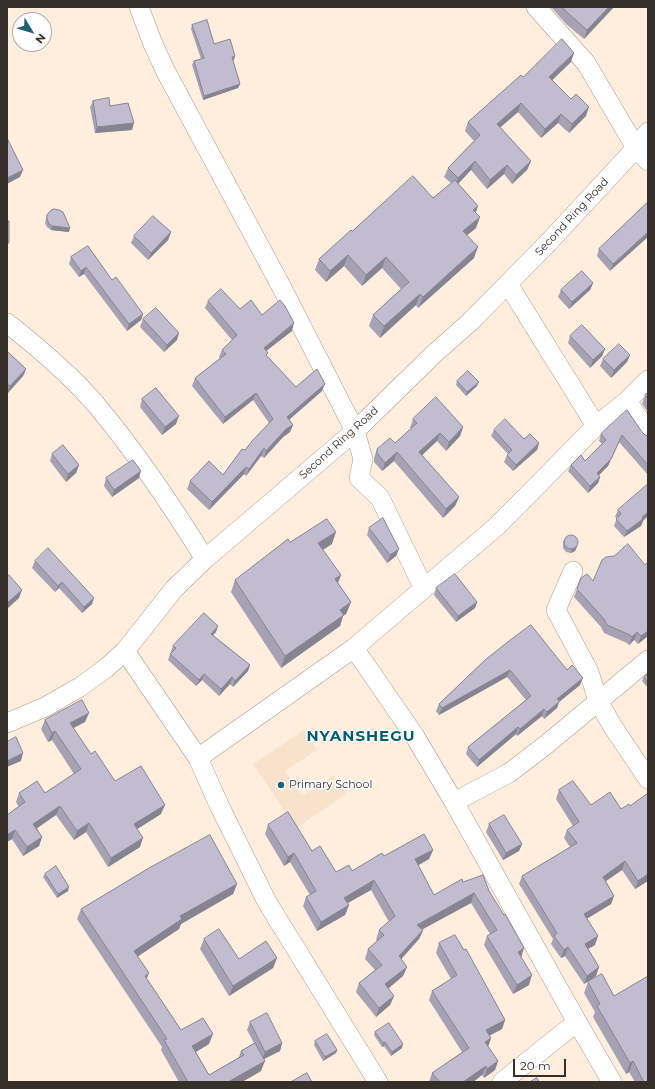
<!DOCTYPE html>
<html>
<head>
<meta charset="utf-8">
<style>
	body { margin:0 }
	#map { position:relative; width:655px; height:1089px; overflow:hidden; background:#ffeddd; font-family:Montserrat,sans-serif }
	canvas { display:block }
	.frame { position:absolute; inset:0; border:8px solid #37302a; pointer-events:none }
	.north { position:absolute; left:12px; top:12px; width:40px; height:40px; box-sizing:border-box; background:#fefefe; border:1px solid #aeaca9; border-radius:50%; rotate:128deg; font-size:11px; font-weight:700; line-height:16px; text-align:center; color:#37302a }
	.north::after { content:''; display:block; margin:auto; width:14px; height:18px; background:#1e6275; clip-path:polygon(50% 0,100% 100%,50% 72%,0 100%) }
	.scale { position:absolute; left:513px; top:1059px; width:53px; height:18px; box-sizing:border-box; border:2px solid #37302a; border-top:0; padding-left:5px; font-size:12px; line-height:14px; white-space:nowrap; color:#37302a; -webkit-text-stroke:3px #fefefe; paint-order:stroke }
</style>
</head>
<body>
<div id="map">
<canvas width="655" height="1089"></canvas>
<div class="frame"></div>
<div class="north">N</div>
<div class="scale">20 m</div>
</div>
<script>
const ctx = document.querySelector('canvas').getContext('2d');
ctx.lineJoin = 'round';
function paint(path, color) { ctx.fillStyle = color; ctx.fill(path, 'evenodd'); }
function stroke(path, color, width, dash) { ctx.strokeStyle = color; ctx.lineWidth = width; ctx.lineCap = dash ? 'butt' : 'round'; ctx.setLineDash(dash || []); ctx.stroke(path); }
function write(font, color, halo, rows, align = 'center') {
  ctx.font = font + ' Montserrat,sans-serif'; ctx.lineWidth = 3; ctx.setLineDash([]); ctx.textBaseline = 'middle'; ctx.strokeStyle = halo; ctx.fillStyle = color; for (const [text, x, y, turn = 0] of rows) {
    ctx.save(); ctx.translate(x, y); ctx.rotate((+turn || 0) * Math.PI / 180); ctx.textAlign = isNaN(turn) ? turn : align; if (halo) ctx.strokeText(text, 0, 0); ctx.fillText(text, 0, 0); ctx.restore();
  }
}
paint(new Path2D(`
	M304,730l13,20 -32,21 17,25 32,-21 12,19 -50,34 -43,-64z`), '#f9e2cc');
const minor = new Path2D(`
	M139,7l14,37 13,28 115,214 74,145 8,28 -4,19 21,20 43,89
	M536,7l50,56 50,85 12,13
	M508,284l88,142
	M7,323c32,25 65,53 91,84 40,48 74,99 107,152
	M627,401l21,31
	M573,571l-17,39 33,62 9,29 15,26 35,52
	M354,648l60,87 40,67 123,220 35,60
	M125,651l73,107 21,47 48,97 111,180
	M7,723l38,-16 35,-20 25,-18 20,-18 49,-62 31,-30 150,-128 80,-78 35,-31 77,-78 89,-96 12,-16
	M198,758l156,-110 143,-122 99,-100 31,-25 21,-21
	M454,802l55,-29 38,-29 101,-84
	M502,1082l75,-60`);
stroke(minor, '#ab9b8b', 20);
stroke(minor, '#fff', 19);
paint(new Path2D(`
	M551,7h63l-30,32 -18,-15z
	M192,25l22,19 20,16h-1l7,24 -2,4 -35,12 -11,-35 2,-4 7,-2 -10,-30z
	M571,62l-19,18 34,36 -17,17 -11,-10 -17,15 -23,-26 -18,15 31,34 -4,9 -15,14 -8,-10 -17,15 -16,-19 -13,14 20,22 -2,6v16l-9,7 7,23 -56,50 -2,-3 -36,33 -11,-12 4,-11 28,-26 -19,-21 -20,18 -18,-20 -18,16 -11,-12 4,-11 33,-28 81,-33 18,-15 -7,-6 4,-9 26,-27 -9,-10 3,-9 55,-45z
	M93,101l17,5 22,24 -37,3 -5,-26z
	M648,202l-38,69 -13,-15 2,-7z
	M47,215l22,17 -18,-2 -4,-3 -2,-4z
	M171,232l-3,8 -20,20 -17,-17 3,-7z
	M71,257l41,23 31,34 -2,6 -14,11 -43,-57 -5,3 -10,-13z
	M593,283l-3,7 -21,19 -11,-12 3,-7z
	M208,301l54,14 30,16 -26,20 1,5 29,31 26,4 -33,29 4,5 -3,7 -7,5 -19,21 -3,-2 -15,20 -2,-2 -35,36 -22,-21 3,-8 33,-6 46,-52 -16,-23 -30,24 -31,-38 3,-8 25,-20 -1,-1 3,-7 10,-10 -27,-32z
	M143,319l34,21 -13,12 -24,-25z
	M570,336l35,13 -3,7 -12,12 -22,-25z
	M7,351l19,18 -3,7 -16,18z
	M630,355l-3,7 -16,16 -11,-12 3,-7z
	M457,381l20,5 -11,10 -10,-11z
	M648,393v19l-6,-8 3,-9z
	M142,399l34,25 -14,11 -22,-28z
	M413,419l50,8 -3,9 -14,15 -9,-10 -15,14 37,42 -4,9 -12,12 -49,-57 -12,10 -8,-9v-4l3,-9 18,-6 16,-14 -1,-1z
	M494,430l30,9 15,4 -2,7 -24,21 -9,-9 3,-7 1,-1 -17,-18z
	M642,432l3,3 3,1v39l-29,-33 -11,24 -9,9 1,2 -2,6 -10,10 -20,-22 3,-6 14,-4 17,-17 -3,-3 2,-7z
	M52,454l27,11 -3,8 -10,9 -16,-21z
	M106,478h33l-27,19 -8,-11z
	M618,510l25,11 -2,5 -17,11 -10,-11 3,-8 -2,-1z
	M369,528l27,28 -9,7 -20,-28z
	M564,540l13,7 -2,4 -4,2 -5,-1 -3,-4v-4z
	M332,544l-9,6 18,25 -3,8 13,19 -5,12 -3,2 -3,10 -59,42 -50,-76 4,-12z
	M35,561l57,43 -10,9 -23,-25 -4,4 -23,-24z
	M593,581l55,55 -10,8 -4,-4 -5,5 -2,-2 -23,-10 -3,-6 -27,-30 3,-8z
	M436,588l41,14 -2,6 -19,14 -22,-27z
	M216,632l-3,3 37,30 -2,6 -15,16 -3,-3 -11,12 -17,-16 -6,6 -28,-26 5,-14z
	M485,660l82,10 13,15 -21,17 -2,6 -13,11 -2,-3 -25,20 -1,-2 -39,33 -11,-13 2,-7 58,-47 -19,-23 -68,38 -3,-4 3,-7z
	M648,674v14l-6,-7 2,-4z
	M45,720l40,2 -12,6 18,26 24,27 46,33 -24,15 3,18 -32,20 -22,-35 -12,8 -18,-25 -19,13 5,9 -3,9 -16,10 -11,-17 -5,3v-27l12,-8 -3,-5 3,-9h26l29,-19 -22,-34 -4,2 -7,-13z
	M559,790l32,15 30,4 9,-3 18,-13v88l-13,8 -13,-19 -16,11 8,15 -3,8 -24,15 8,26 -7,4 11,18 -3,9 -12,8 -19,-28 -4,2 -10,-14 2,-5 -34,-55 3,-8 48,-29 -6,-9 3,-8 6,-4 -17,-27z
	M489,824l33,20 -3,7 -16,9 -17,-28z
	M268,825l44,26 24,21 16,-1 32,-15 49,-6 -4,9 -11,6 16,30 29,-13 26,9 32,66 8,28 -16,9 -29,-49 3,-9 3,-2 -19,-31 -49,26 1,1 -4,9 -18,20 6,8 -4,9 -15,13 6,7 -4,9 -14,12 -20,-25 3,-9 16,-13 -10,-11 3,-10 9,-8 -1,-1 3,-10 10,-8 -18,-32 -24,13 2,2 -4,10 -28,16 -14,-25 3,-9 4,-2 -20,-33 -6,4 -19,-32z
	M45,874l23,17 -11,7 -14,-21z
	M237,884l-4,10 -52,30 -2,5 -41,27 9,23 34,51 28,14 -13,8 13,23 30,-18 2,-6 13,-8 -7,-13 3,-8 32,21 -2,8 -16,8 -3,12 -19,11h-63l-18,-32 1,-3 -85,-128 4,-10z
	M204,939l35,20 38,-1 -4,10 -44,28 -29,-47z
	M439,943l25,7 41,70 -3,9 -12,6 1,3 -3,8 10,15 -3,9 -11,8 -2,-3 -9,7h-44l3,-9 30,-21 -33,-52 3,-9 19,-12 -15,-26z
	M588,982l60,100h-13l-6,-10 -3,2 -33,-57 2,-5 -11,-19z
	M375,1032l27,16 -11,8 -7,-10 -2,1 -8,-12z
	M315,1041l22,9 -1,3 -13,8 -9,-16z`), '#a6a2b3');
paint(new Path2D(`
	M609,7h5l-30,32 3,-9z
	M574,53l-3,9 -25,24 3,-9z
	M235,56l-1,4 -4,1 2,-4z
	M240,84l-2,4 -35,12 1,-4z
	M521,103l-3,9 -24,21 3,-9z
	M589,107l-3,9 -17,17 3,-9z
	M561,114l-3,9 -17,15 4,-9z
	M134,123l-2,7 -37,3 2,-6z
	M475,161l-4,9 -16,17 3,-9z
	M531,161l-4,9 -15,14 4,-9z
	M507,165l-3,9 -17,15 3,-9z
	M23,170l-3,7 -13,7v-6z
	M478,206l-4,11 -1,-7z
	M480,217l-4,11 -17,14 4,-11z
	M52,226l18,2 -1,4 -18,-2z
	M171,232l-3,8 -20,20 3,-7z
	M648,232v5l-38,34 3,-7z
	M7,242h2l-2,6z
	M478,247l-4,11 -56,50 5,-11z
	M348,255l-4,11 -18,16 4,-11z
	M386,257l-4,11 -20,18 4,-11z
	M86,267l-2,7 -5,3 2,-6z
	M593,283l-3,7 -21,19 3,-7z
	M420,294l-4,11 -36,33 4,-12z
	M143,314l-2,6 -14,11 2,-7z
	M294,323l-2,8 -31,24 3,-7z
	M179,333l-2,7 -13,12 3,-7z
	M605,349l-3,7 -12,12 3,-8z
	M630,355l-3,7 -16,16 3,-8z
	M26,369l-3,7 -16,18 3,-8z
	M479,382l-2,4 -11,10 1,-4z
	M325,384l-3,7 -38,33 3,-7z
	M256,393l-3,7 -30,24 2,-7z
	M179,416l-3,8 -14,11 3,-8z
	M293,425l-3,7 -7,5 -19,21 2,-7 20,-22z
	M463,427l-3,9 -14,15 3,-9z
	M440,433l-3,8 -21,20 3,-9z
	M622,435l-14,31 -14,14 3,-7z
	M539,443l-2,7 -24,21 3,-6z
	M264,448l-3,8 -15,20 3,-7z
	M397,452l-3,9 -12,10 3,-8z
	M79,465l-3,8 -10,9 2,-8z
	M246,467l-2,7 -35,36 3,-8z
	M141,471l-2,7 -27,19 2,-7z
	M600,477l-2,6 -10,10 2,-7z
	M459,497l-4,9 -12,12 3,-9z
	M648,512v4l-5,5 -2,5 -17,11 3,-6z
	M336,532l-4,12 -18,11 4,-12z
	M578,543l-3,8 -4,2 1,-4z
	M399,549l-3,7 -9,7 3,-8z
	M341,575l-5,12 -1,-8z
	M62,582l-3,6 -4,4 3,-6z
	M22,590l-3,8 -12,11v-6z
	M94,598l-2,6 -10,9 2,-6z
	M351,602l-5,12 -3,2 -3,10 -59,42 4,-12 55,-46z
	M477,602l-2,6 -19,14 2,-6z
	M218,626l-2,6 -8,8 3,-6z
	M648,631v5l-10,8 3,-8z
	M637,632l-3,8 -5,5 3,-8z
	M250,665l-2,6 -15,16 2,-6z
	M510,670l-3,7 -68,38 3,-7z
	M204,674l-2,6 -6,6 3,-6z
	M232,677l-2,7 -11,12 2,-7z
	M583,678l-3,7 -21,17 -2,6 -13,11 3,-7 10,-13z
	M544,709l-2,7 -25,20 3,-7z
	M89,713l-4,9 -19,10 4,-9z
	M518,727l-2,7 -39,33 2,-7z
	M55,731l-3,9 -4,2 4,-9z
	M23,753l-2,8 -14,6v-6z
	M165,805l-4,9 -30,19 3,-9z
	M60,806l-4,9 -26,18 3,-9z
	M89,823l-3,9 -12,8 3,-9z
	M15,830l-3,9 -5,3v-7z
	M42,837l-3,9 -16,10 4,-9z
	M143,838l-3,9 -32,20 3,-9z
	M522,844l-3,7 -16,9 3,-7z
	M433,850l-4,9 -17,10 3,-10z
	M294,853l-4,9 -6,4 4,-9z
	M625,861l-3,9 -22,15 3,-8z
	M648,874v7l-13,8 3,-8z
	M374,880l-3,10 -30,17 3,-9z
	M237,884l-4,10 -52,30 -2,5 -48,32 3,-10 46,-35z
	M69,887l-1,4 -11,7 1,-4z
	M474,893l-3,10 -57,31 3,-9z
	M614,896l-3,8 -30,18 3,-8z
	M349,905l-4,10 -28,16 4,-9z
	M423,930l-4,9 -24,27 4,-10z
	M598,936l-3,9 -13,7 3,-8z
	M568,947l-3,9 -4,2 3,-8z
	M524,948l-3,10 -3,-6z
	M277,958l-4,10 -44,28 4,-10z
	M407,967l-4,9 -22,18 4,-10z
	M599,967l-3,9 -12,8 3,-8z
	M149,973l-4,10v-7z
	M532,975l-3,10 -16,9 4,-9z
	M394,996l-4,9 -14,12 3,-9z
	M505,1020l-3,9 -19,10 3,-9z
	M213,1034l-4,10 -20,12 3,-10z
	M491,1038l-3,9 -3,-5z
	M385,1042l-1,4 -2,1 1,-4z
	M282,1043l-2,8 -18,9 3,-8z
	M403,1044l-1,4 -11,8 1,-4z
	M337,1050l-1,3 -13,8 2,-4z
	M265,1061l-4,10 -19,11h-14z
	M498,1061l-3,9 -11,8 3,-9z
	M633,1061l-4,11 -3,2 4,-11z
	M486,1066l-4,9 -9,7h-10z`), '#878492');
const building = new Path2D(`
	M562,7h47l-22,23 -18,-16z
	M207,20l7,24 16,-5 5,17 -3,1 8,27 -36,12 -10,-35 10,-3 -12,-33z
	M562,39l12,14 -25,24 22,22 5,-5 13,13 -17,17 -11,-10 -16,15 -24,-26 -24,21 34,37 -15,14 -9,-10 -17,15 -15,-19 -17,17 -10,-10 32,-33 -12,-13 53,-47 2,2z
	M109,98l1,8 18,-3 6,20 -37,4 -4,-26z
	M7,138l16,32 -16,8z
	M413,176l20,22 22,-18 23,26 -5,4 7,7 -17,14 15,16 -55,50 -3,-3 -36,32 -11,-11 36,-33 -23,-25 -20,18 -18,-20 -18,16 -11,-12 32,-29 1,1z
	M648,202v30l-35,32 -14,-15z
	M54,209l5,1 4,2 7,16 -18,-2 -3,-2 -2,-5v-4l3,-4z
	M153,216l18,16 -20,21 -17,-17z
	M7,221h2v21h-2z
	M88,246l24,34 4,-3 27,37 -14,10 -43,-57 -5,4 -10,-14z
	M582,271l11,12 -21,19 -11,-12z
	M221,289l19,20 11,-9 11,15 18,-15 5,6 9,17 -30,25 4,5 -2,2 30,32 21,-18 8,15 -38,33 6,8 -7,4 -20,22 -2,-3 -15,21 -3,-2 -34,35 -22,-21 19,-20 14,14 19,-26 3,1 7,-9 21,-22 -17,-26 -31,24 -30,-39 31,-24 -4,-4 15,-15 -29,-34z
	M156,308l23,25 -12,12 -24,-26z
	M582,325l23,24 -12,11 -23,-24z
	M619,344l11,11 -16,15 -11,-11z
	M7,351l19,18 -16,17 -3,-2z
	M468,371l11,11 -12,10 -10,-11z
	M156,388l23,28 -14,11 -23,-28z
	M648,393v6l-3,-4z
	M436,397l27,30 -14,15 -9,-9 -21,19 40,45 -13,12 -49,-57 -12,11 -8,-10v-4l13,-11 5,5 22,-20 -4,-4z
	M627,410l15,22 3,3 3,1v29l-26,-30 -11,24 -14,14 3,4 -10,9 -19,-21 10,-10 4,6 21,-21 -5,-6z
	M505,419l19,20 6,-5 9,9 -23,22 -9,-10 5,-5 -18,-20z
	M63,445l16,20 -11,9 -16,-20z
	M133,460l8,11 -27,19 -8,-12z
	M648,484v28l-6,5 1,2 -16,12 -11,-12 5,-5 -3,-4z
	M383,518l16,31 -9,6 -21,-27z
	M327,519l9,13 -18,11 23,32 -6,4 16,23 -11,8 4,5 -59,41 -50,-76 53,-41 2,3z
	M564 542a7 7 0 1 1 14 0a7 7 0 1 1-14 0Z
	M628,544l17,21 3,-3v69l-7,5 -4,-4 -5,5 -2,-2 -23,-10 -3,-6 -27,-30 4,-11 6,-4 6,7 9,-21 4,-3 8,-1z
	M48,548l46,50 -10,9 -22,-25 -4,4 -23,-25z
	M455,574l22,28 -19,14 -22,-28z
	M9,575l13,15 -15,13v-26z
	M204,613l14,13 -7,8 39,31 -15,16 -3,-4 -11,12 -17,-15 -5,6 -29,-26 6,-6 -3,-2z
	M531,625l36,45 5,-5 11,13 -26,21 3,2 -13,11 -3,-3 -24,20 -2,-2 -39,33 -11,-13 63,-51 -21,-26 -68,38 -3,-4 46,-44 24,-19z
	M648,674v9l-4,-6z
	M82,700l7,13 -19,10 21,31 4,-3 20,30 26,-15 24,39 -31,19 9,14 -32,20 -22,-35 -12,8 -17,-25 -27,18 9,13 -15,10 -12,-17 -8,5v-20l18,-13 -6,-9 18,-12 8,12 36,-24 -26,-38 -3,2 -7,-13z
	M16,737l7,16 -16,8v-19z
	M573,781l18,24 19,-13 11,17 8,-5 1,2 18,-13v81l-10,7 -13,-20 -22,16 11,19 -30,18 14,22 -13,8 14,23 -12,9 -19,-29 -4,3 -10,-14 3,-3 -35,-57 55,-33 -10,-13 12,-8 -20,-32z
	M288,812l24,39 8,-5 16,26 13,-7 3,6 30,-18 2,3 40,-22 9,16 -18,9 19,36 28,-16 1,3 20,-7 6,16 15,24 1,-1 19,34 -6,4 14,23 -15,10 -30,-49 10,-6 -23,-37 -57,32 6,5 -24,26 8,11 -22,17 9,12 -15,12 -20,-25 23,-18 -14,-16 16,-14 -5,-5 16,-14 -21,-36 -30,18 5,7 -28,17 -15,-25 10,-6 -22,-38 -6,4 -20,-32z
	M504,815l18,29 -16,9 -17,-29z
	M210,835l27,49 -57,32 2,3 -48,32 15,22 -4,3 36,54 22,-12 10,16 -21,12 17,29 35,-20 -3,-4 14,-8 10,18 -37,21h-40l-24,-42 3,-1 -86,-130 68,-41z
	M56,866l13,21 -11,7 -13,-20z
	M219,929l20,30 27,-18 11,17 -44,28 -29,-47z
	M455,935l9,15 2,-1 39,71 -19,10 5,8 -6,4 13,19 -11,8 -1,-3 -23,16h-23l-8,-9 37,-25 -37,-57 25,-16 -18,-32z
	M602,974l12,22 34,-20v106h-4l-11,-21 -3,2 -33,-57 3,-2 -12,-22z
	M267,1013l15,30 -17,9 -15,-30z
	M389,1023l14,21 -11,8 -7,-10 -2,1 -8,-11z
	M327,1034l10,16 -12,7 -10,-16z
	M307,1073l5,9h-21z
	M537,1078l2,4h-9z`);
paint(building, '#c1bcd0');
stroke(building, '#878492', 1);
for (const [x, y, r, color] of [
	[281,785,4,"#1e6275"]
]) { const dot = new Path2D(); dot.arc(x, y, r, 0, 2 * Math.PI); ctx.fillStyle = color; ctx.fill(dot); stroke(dot, '#fefefe', 1.5); }
write('11px', '#37302a', '#fefefe', [
	["Second Ring Road",572,217,-47],
	["Second Ring Road",339,443,-42]
]);
write('11px', '#37302a', '#fefefe', [
	["Primary School",289,785]
], 'left');
ctx.letterSpacing = '1px';
write('bold 15px', '#005c70', '#fefefe', [
	["NYANSHEGU",361,737]
]);
ctx.letterSpacing = '0px';
</script>
</body>
</html>
